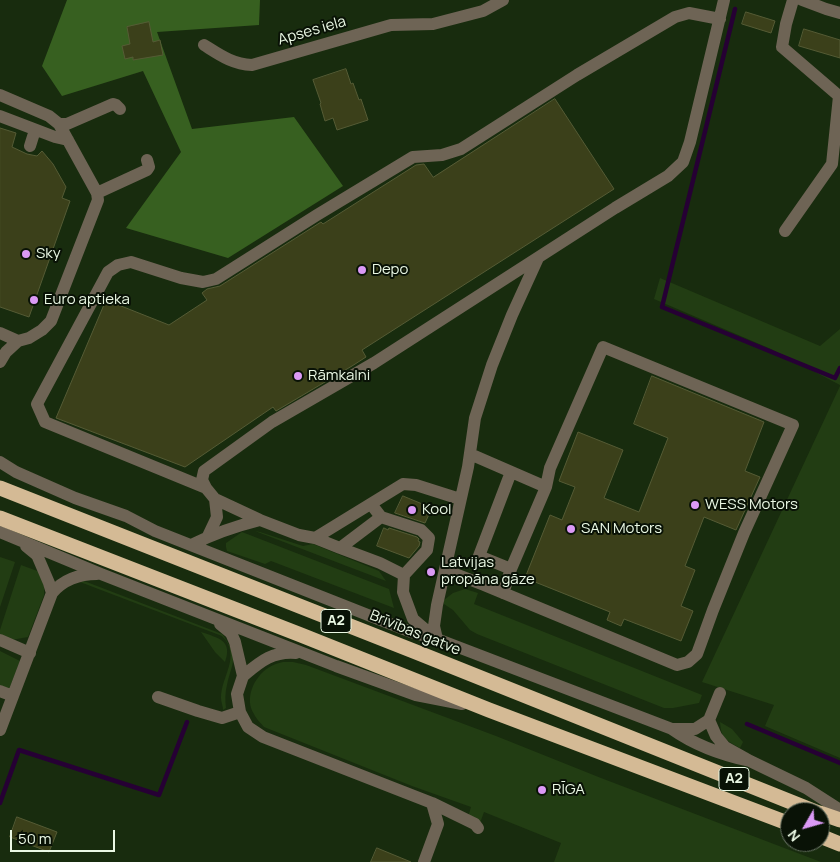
<!DOCTYPE html>
<html>
<head>
<meta charset="utf-8">
<style>
	body { margin:0 }
	#map { position:relative; width:840px; height:862px; overflow:hidden; background:#182c0e; font-family:Manrope,sans-serif }
	canvas { display:block }
	.north { position:absolute; left:780px; top:802px; width:50px; height:50px; box-sizing:border-box; background:#091206; border:1px solid #636e5f; border-radius:50%; rotate:232deg; font-size:14px; font-weight:700; line-height:20px; text-align:center; color:#eaf8e4 }
	.north::after { content:''; display:block; margin:auto; width:18px; height:22px; background:#db99f5; clip-path:polygon(50% 0,100% 100%,50% 72%,0 100%) }
	.scale { position:absolute; left:10px; top:830px; width:105px; height:22px; box-sizing:border-box; border:2px solid #eaf8e4; border-top:0; padding-left:6px; font-size:15px; line-height:18px; white-space:nowrap; color:#eaf8e4; -webkit-text-stroke:4px #091206; paint-order:stroke }
</style>
</head>
<body>
<div id="map">
<canvas width="840" height="862"></canvas>
<div class="north">N</div>
<div class="scale">50 m</div>
</div>
<script>
const ctx = document.querySelector('canvas').getContext('2d');
ctx.lineJoin = 'round';
function paint(path, color) { ctx.fillStyle = color; ctx.fill(path, 'evenodd'); }
function stroke(path, color, width, dash) { ctx.strokeStyle = color; ctx.lineWidth = width; ctx.lineCap = dash ? 'butt' : 'round'; ctx.setLineDash(dash || []); ctx.stroke(path); }
function write(font, color, halo, rows, align = 'center') {
  ctx.font = font + ' Manrope,sans-serif'; ctx.lineWidth = 4; ctx.setLineDash([]); ctx.textBaseline = 'middle'; ctx.strokeStyle = halo; ctx.fillStyle = color; for (const [text, x, y, turn = 0] of rows) {
    ctx.save(); ctx.translate(x, y); ctx.rotate((+turn || 0) * Math.PI / 180); ctx.textAlign = isNaN(turn) ? turn : align; if (halo) ctx.strokeText(text, 0, 0); ctx.fillText(text, 0, 0); ctx.restore();
  }
}
paint(new Path2D(`
	M660,278l160,68 20,-17v56l-69,-36 -117,-50z
	M840,386v372l-75,-32 9,-21 -72,-23z
	M255,531l5,1 43,14 10,-2 66,27 7,10z
	M242,532l147,57 5,19 -123,-47 -6,3 -38,-13 -1,-4v-4z
	M0,557l15,5 -15,45z
	M21,565l19,7 4,14v9l-16,42 -17,3 -11,-6v-4z
	M84,581l138,53c2,2 3,4 4,6 13,20 5,25 1,45 -2,8 -2,15 -1,23l-3,2c0,-4 -2,-8 -2,-12 0,-22 21,-42 1,-62l-142,-54z
	M465,589l13,4 -4,11 228,91 -3,8 -26,5h-9l-187,-74 -7,-4 -17,-20 -9,-6v-4l9,-7z
	M201,632c17,6 32,8 24,30l-10,-10z
	M0,651l20,10 -11,28 -9,-4z
	M283,662h10l13,3 190,71 105,42 220,84h-267l7,-19 -77,-31 -4,11 -12,-6 3,-10 -59,-21 -148,-59c-3,-4 -8,-8 -10,-13 -10,-15 0,-37 14,-46 4,-3 10,-5 15,-6z
	M720,722l12,7 11,13 -3,6c-14,-8 -19,-10 -20,-26z`), '#223d13');
paint(new Path2D(`
	M67,0h193l-1,25 -102,7 35,97 102,-12 49,69 -115,72 -102,-30 55,-76 -38,-81 -81,25 -20,-30z`), '#376020');
stroke(new Path2D(`
	M735,9l-73,298 173,71 5,-10
	M747,724l93,39
	M0,803l19,-53 140,45 28,-73`), '#260034', 4.5);
const building = new Path2D(`
	M746,12l29,9 -4,12 -29,-9z
	M149,22l4,20 7,-2 3,15 -30,5v-3l-8,2 -3,-13 8,-2 -3,-17z
	M804,29l36,11v18l-41,-12z
	M346,69l5,15 2,-1 6,17 2,-1 7,21 -31,10 -4,-12 -8,3 -5,-17 1,-1 -8,-23z
	M555,99l59,90 -252,161 4,7 -14,9 -76,45 -3,-4 -88,60 -129,-49 50,-118 63,25 38,-25 -5,-7 5,-4 13,-3 101,-64 2,2 93,-59 8,-1 9,13z
	M0,128l16,5 -4,14 15,7 10,2 5,-5 11,13 13,23 -4,11 8,3 -41,116 -29,-10z
	M652,376l112,46 -19,49 15,6 -24,53 -32,-13 -19,49 10,4 -14,36 12,5 -12,30 -57,-22 -3,7 -14,-6 3,-8 -85,-34 25,-63 12,5 13,-33 -16,-6 19,-49 45,18 -19,48 35,14 29,-74 -34,-14z
	M403,496l29,12 -7,15 -30,-10z
	M384,528l4,2 1,-2 28,9 2,2 -1,2 2,1 -1,4 -10,12 -32,-12z
	M17,817l40,15 -8,20 -39,-15z
	M377,848l34,14h-40z`);
paint(building, '#3b401a');
stroke(building, '#555b35', 1);
stroke(new Path2D(`
	M802,0l24,9 14,4
	M204,45c16,10 28,19 48,20l139,-40 42,-1 50,-13 20,-11
	M0,95l49,21 10,8 38,69 1,7 -47,121 -9,9 -13,8 -11,3 -12,11 -6,10
	M0,116l55,21 13,3
	M59,124h8l46,-20 3,1 4,4
	M30,146l5,-16
	M97,193l50,-23 2,-3 -2,-7
	M785,231l47,-67 7,-68 -57,-49 4,-23 7,-24
	M0,333l18,8
	M0,462l16,10 59,26 51,18 29,15 256,101 26,7 235,90c24,17 50,26 78,32
	M206,488l-161,-66 -8,-18 71,-132 10,-7 13,-3 50,16 22,4 13,-3 101,-64 96,-58 29,-2 19,-6 116,-74 98,-58 14,-4 31,6
	M371,504l10,13 40,13 8,8 -2,12 -23,25 -1,17 10,27 20,17
	M381,517l-41,31 -25,-10 -16,-3 -39,-15 -45,-21 -9,-11 -4,-8 2,-9 68,-49 102,-59 241,-155 53,-32 15,-14 7,-20 34,-142
	M0,532l101,42 235,92 80,29 46,9
	M208,536l9,-19 -2,-18
	M315,538l88,-54 13,1 44,14
	M191,545c22,-11 45,-19 69,-25
	M26,546l11,9 12,28 3,10
	M340,548l40,15 24,12
	M511,569l-32,-13 32,-84
	M445,570l39,15 193,80 11,-3 9,-8 16,-44 31,-77 49,-108 -190,-78 -53,121 -4,19 -76,-33
	M503,593l8,-24 35,-82
	M220,624l11,9 4,9 8,34 -6,18 3,18 8,15 15,10 169,66 6,21 -14,38
	M437,639l-3,-13 3,-21 31,-138 7,-49 17,-53 20,-50 26,-57
	M0,640l30,13
	M243,676c17,-14 29,-25 53,-23
	M0,691l13,5
	M158,697l40,14 24,7 18,-6
	M709,720l7,16 9,11 25,14 56,27 34,22
	M672,729h23l14,-9 11,-27
	M0,730l52,-137c12,-14 27,-19 45,-19
	M432,803l43,21 3,4`), '#6e6455', 12);
stroke(new Path2D(`
	M0,488l416,164 400,160
	M0,518l301,117 188,75 301,114
	M820,813l20,7
	M820,836l20,8`), '#d4ba95', 15);
for (const [x, y, r, color] of [
	[26,254,5,"#db99f5"],
	[362,270,5,"#db99f5"],
	[34,300,5,"#db99f5"],
	[298,376,5,"#db99f5"],
	[695,505,5,"#db99f5"],
	[412,510,5,"#db99f5"],
	[571,529,5,"#db99f5"],
	[431,572,5,"#db99f5"],
	[542,790,5,"#db99f5"]
]) { const dot = new Path2D(); dot.arc(x, y, r, 0, 2 * Math.PI); ctx.fillStyle = color; ctx.fill(dot); stroke(dot, '#091206', 2); }
for (const [x, y, w] of [
	[336,621,30],
	[734,779,30]
]) { const box = new Path2D(); box.roundRect(x - w / 2, y - 11.5, w, 23, 4); ctx.fillStyle = '#091206'; ctx.fill(box); stroke(box, '#eaf8e4', 1); }
write('bold 14px', '#eaf8e4', null, [
	["A2",336,621],
	["A2",734,779]
]);
write('15px', '#eaf8e4', '#091206', [
	["Apses iela",312,31,-16],
	["Brīvības gatve",415,633,22]
]);
write('15px', '#eaf8e4', '#091206', [
	["Sky",36,254],
	["Depo",372,270],
	["Euro aptieka",44,300],
	["Rāmkalni",308,376],
	["WESS Motors",705,505],
	["Kool",422,510],
	["SAN Motors",581,529],
	["Latvijas",441,563],
	["propāna gāze",441,580],
	["RĪGA",552,790]
], 'left');
</script>
</body>
</html>
